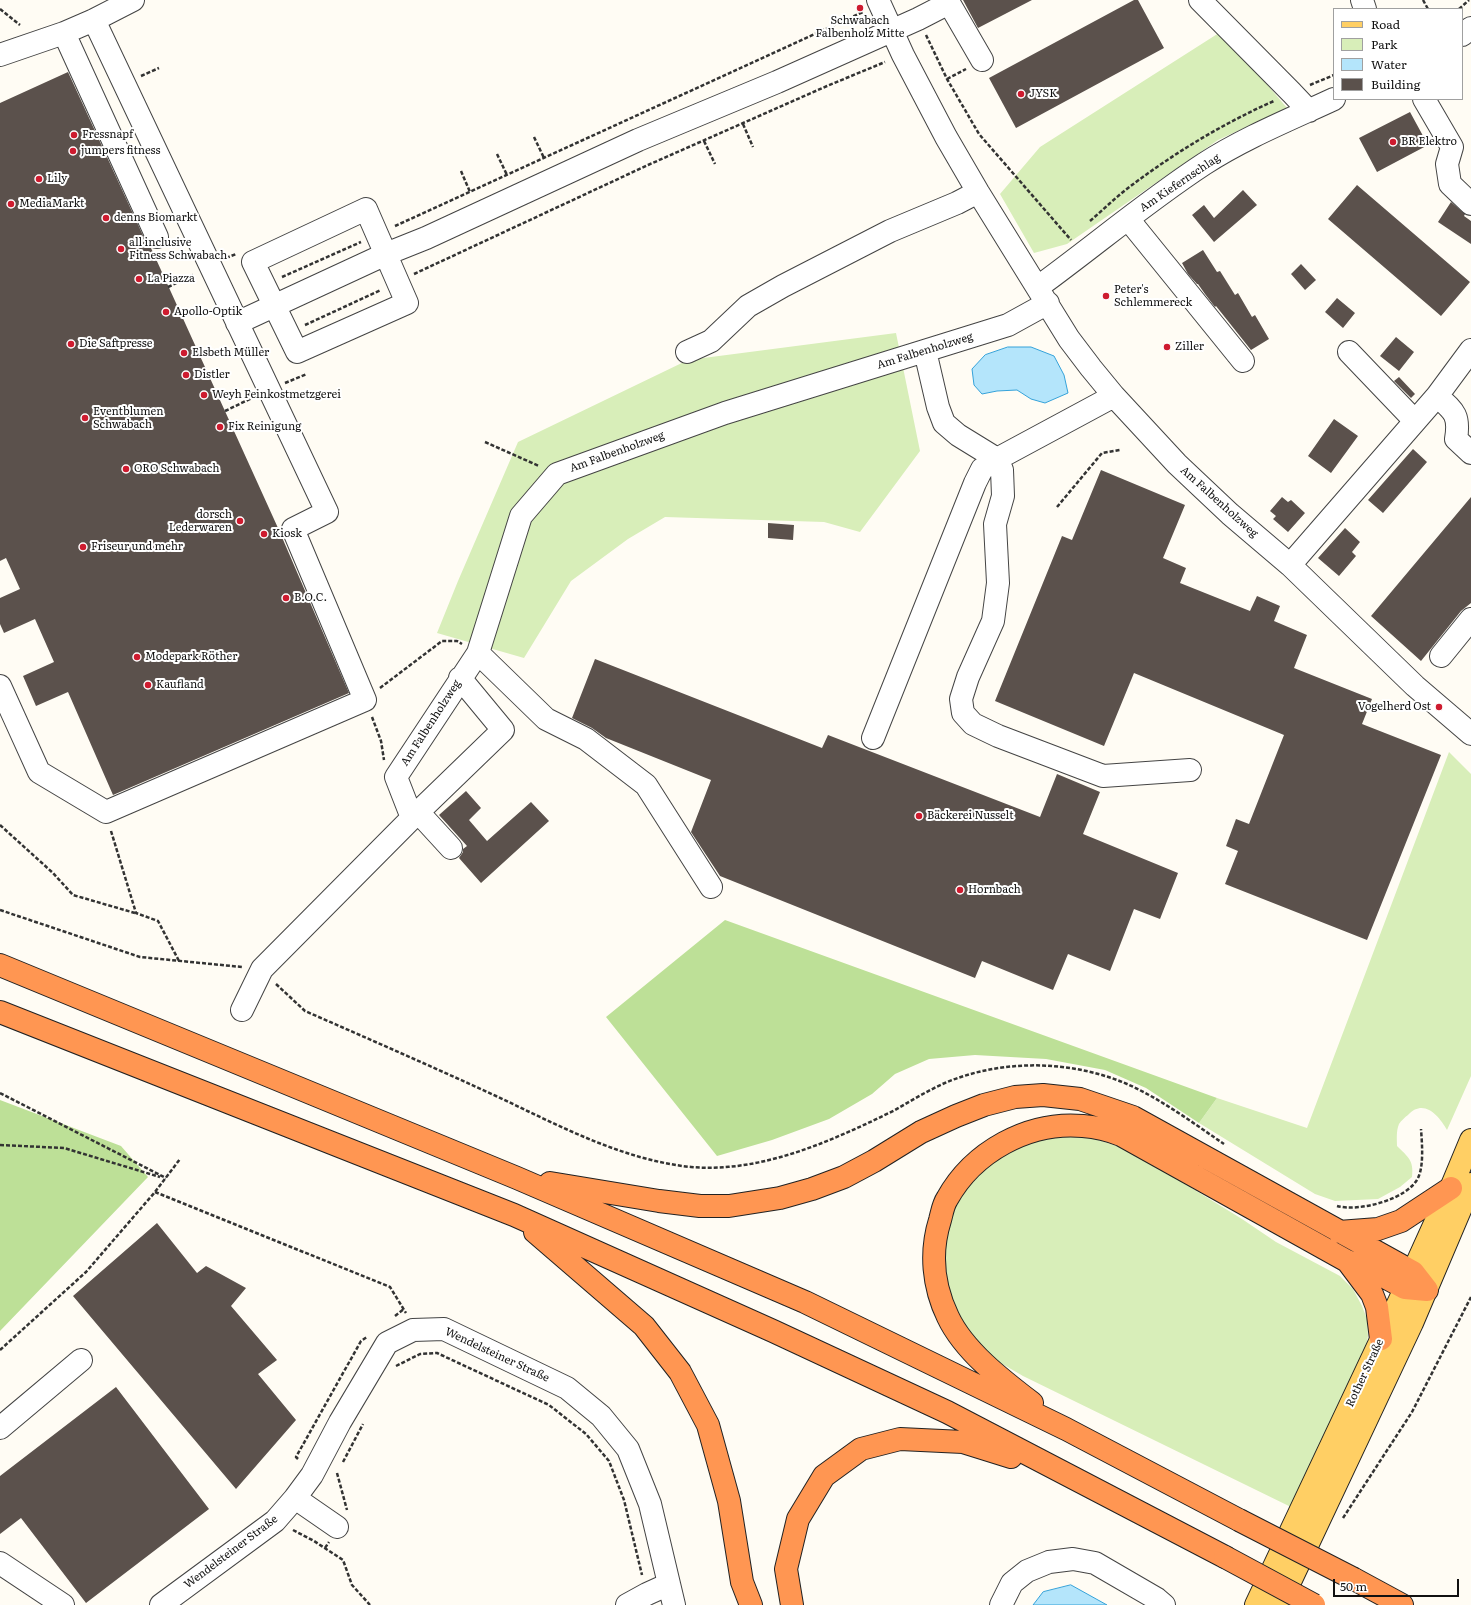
<!DOCTYPE html>
<html>
<head>
<meta charset="utf-8">
<style>
	body { margin:0 }
	#map { position:relative; width:1471px; height:1605px; overflow:hidden; background:#fffcf4; font-family:Literata,serif }
	canvas { display:block }
	.legend { position:absolute; left:1333px; top:8px; width:130px; height:92px; box-sizing:border-box; background:#fff; border:1px solid #a0a0a0; margin:0; padding:5px 7px; list-style:none; font-size:12px; color:#111 }
	.legend li { display:flex; align-items:center; gap:8px; height:20px }
	.legend b { width:20px; border:1px solid #a0a0a0 }
	.scale { position:absolute; left:1333px; top:1579px; width:126px; height:18px; box-sizing:border-box; border:2px solid #111; border-top:0; padding-left:5px; font-size:12px; line-height:14px; white-space:nowrap; color:#111; -webkit-text-stroke:3px #fff; paint-order:stroke }
</style>
</head>
<body>
<div id="map">
<canvas width="1471" height="1605"></canvas>
<ul class="legend">
<li><b style="height:5px;background:#ffcf64"></b>Road</li>
<li><b style="height:11px;background:#d8eeb9"></b>Park</li>
<li><b style="height:11px;background:#b4e5fb"></b>Water</li>
<li><b style="height:11px;background:#5b514c"></b>Building</li>
</ul>
<div class="scale">50 m</div>
</div>
<script>
const ctx = document.querySelector('canvas').getContext('2d');
ctx.lineJoin = 'round';
function paint(path, color) { ctx.fillStyle = color; ctx.fill(path, 'evenodd'); }
function stroke(path, color, width, dash) { ctx.strokeStyle = color; ctx.lineWidth = width; ctx.lineCap = dash ? 'butt' : 'round'; ctx.setLineDash(dash || []); ctx.stroke(path); }
function write(font, color, halo, rows, align = 'center') {
  ctx.font = font + ' Literata,serif'; ctx.lineWidth = 4; ctx.setLineDash([]); ctx.textBaseline = 'middle'; ctx.strokeStyle = halo; ctx.fillStyle = color; for (const [text, x, y, turn = 0] of rows) {
    ctx.save(); ctx.translate(x, y); ctx.rotate((+turn || 0) * Math.PI / 180); ctx.textAlign = isNaN(turn) ? turn : align; if (halo) ctx.strokeText(text, 0, 0); ctx.fillText(text, 0, 0); ctx.restore();
  }
}
paint(new Path2D(`
	M1222,31l65,77 -69,32 -151,104 -33,9 -34,-59 40,-47z
	M896,333l24,118 -60,81 -36,-10 -159,-5 -37,22 -57,42 -47,77 -87,-25 21,-52 60,-139 170,-82z
	M1449,752l22,22v302l-24,54c-8,-14 -23,-32 -39,-15 -3,2 -7,6 -9,9 -3,7 -2,15 -2,22 11,11 17,14 15,31l-12,10 -22,12 -43,2 -20,-7 -116,-71 18,-25 90,30z
	M1049,1137h25l21,2 22,7 55,30 70,43 34,23 64,34 13,13 9,17 5,13 1,17 -2,12 -73,160 -270,-132 -24,-14 -22,-17 -17,-23 -10,-27 -8,-36 12,-54 16,-25 30,-25 26,-12z`), '#d8eeb9');
paint(new Path2D(`
	M725,920l492,178 -18,25 -53,-35 -41,-18 -59,-11 -71,-4 -46,4 -34,15 -23,20 -43,25 -57,21 -55,16 -111,-139z
	M0,1100l121,46 27,31 -148,154z`), '#bde097');
const water = new Path2D(`
	M1008,347h23l23,9 10,19 4,18 -23,10 -14,-4 -14,-9 -20,1 -15,3 -8,-9 -2,-16 13,-14z
	M1071,1585l36,20h-74l10,-13z`);
paint(water, '#b4e5fb');
stroke(water, '#35a2d9', 1);
paint(new Path2D(`
	M963,0h69l-54,28z
	M1134,0h4l26,48 -148,80 -27,-50z
	M68,72l78,170 5,6 127,280 71,165 -236,102 -45,-103 -32,14 -13,-30 31,-14 -19,-43 -31,14 -4,-9v-26l20,-9 -14,-31 -6,3v-458z
	M1410,112l18,33 -51,27 -18,-34z
	M1357,185l113,97 -29,34 -113,-97z
	M1243,190l14,15 -43,37 -22,-27 12,-10 10,13z
	M1451,202l14,12 -1,2 7,5v23l-33,-22z
	M1203,250l14,22 3,-1 15,24 3,-2 14,24 3,-2 14,24 -18,11 -35,-44 -1,1 -10,-13 -7,-10h-1l-9,-10 -6,-11z
	M1301,264l15,16 -11,10 -14,-16z
	M1337,298l18,15 -12,15 -18,-16z
	M1396,337l18,15 -15,19 -19,-15z
	M1399,377l16,17 -4,4 -17,-17z
	M1334,419l24,17 -27,37 -23,-17z
	M1413,449l14,13 -44,51 -15,-13z
	M1101,470l84,35 -22,53 23,10 -6,15 70,28 7,-15 23,10 -6,15 33,14 -13,33 78,31 -10,25 79,31 -74,185 -142,-56 13,-33 -12,-5 10,-27 13,5 35,-89 -150,-62 -30,73 -109,-45 67,-165 10,4z
	M1282,497l6,5 3,-2 14,13 -17,19 -15,-13 3,-3 -6,-5z
	M1471,497v106l-10,8 -40,50 -50,-45z
	M768,523l26,2 -1,15 -25,-2z
	M1345,528l15,14 -8,10 4,4 -17,20 -21,-18z
	M595,659l227,89 6,-13 212,82 17,-43 43,18 -17,42 95,39 -18,46 -26,-10 -24,62 -42,-17 -15,36 -71,-29 -7,17 -255,-102 -29,-44 20,-52 -105,-42 -14,-10 -20,-10z
	M466,791l15,17 -12,12 18,21 44,-39 18,19 -68,62 -22,-25 4,-6v-3l4,-3 -28,-31z
	M157,1223l40,50 9,-7 40,22 -15,18 46,54 -19,14 38,46 -60,69 -163,-193z
	M116,1387l93,122 -123,94 -65,-85 -21,16v-58z`), '#5b514c');
const minor = new Path2D(`
	M878,0l25,55 43,82 32,55 91,147 22,29 23,28 63,68 53,50 60,51 125,121 56,48
	M1200,0l92,93 17,18
	M1362,0l3,9
	M64,33l93,204
	M1462,35l9,-7
	M0,55l64,-22 30,-13 39,-20
	M1424,99l28,48 -5,17 3,20 21,20
	M366,209l41,94 -110,49 -44,-90z
	M1128,219l115,142
	M1038,287c55,-40 108,-85 166,-123 40,-26 87,-45 130,-65
	M237,323l149,-69 40,-16 212,-98 139,-58 141,-63 31,-16 33,57
	M925,351l13,56 6,16 14,12 39,24 5,11 1,26 -8,28 3,59 -5,38 -25,56 -7,22 2,14 10,11 25,12 105,40 87,-6
	M687,352l24,-11 37,-35 35,-20 107,-55 67,-28 21,-11
	M1349,352l66,69
	M1437,396c17,15 23,19 19,43l15,14
	M1290,565l147,-169 34,-46
	M478,653l68,66 40,20 60,46 65,102
	M1441,656l30,-37
	M0,686l39,86 67,40 259,-112 -72,-171 34,-17 -233,-492
	M873,738l102,-255 7,-14 15,-10 117,-63
	M418,812l33,36
	M412,818l-16,-41 82,-124 43,-137 36,-42 168,-61 283,-88 40,-22
	M242,1010l20,-41 150,-151 91,-88 -43,-52
	M0,1428l81,-68
	M295,1498l42,29
	M0,1563l63,42
	M161,1605l114,-84 20,-23 17,-23 28,-53 47,-79 26,-13 31,-1 123,59 34,28 27,33 22,55 24,101
	M627,1605l20,-11 22,-10
	M1001,1605l11,-22 15,-12 22,-9 24,-3 22,4 62,36 7,6`);
const major = new Path2D(`
	M1256,1605l157,-333 38,-84 20,-48
	M1279,1605l133,-282 59,-139`);
const highway = new Path2D(`
	M0,965l517,213 288,124 261,127 173,91
	M0,1012l514,203 259,116 174,81 278,145
	M550,1183l109,18 41,5h29l51,-8 32,-9 32,-12 30,-16 47,-29 35,-16 28,-11 31,-8 28,-2 37,4 53,18 280,155 14,18
	M535,1232l109,94 36,46 28,53 21,76 13,81 9,23
	M1339,1232l39,-3 23,-8 50,-33
	M1348,1262l24,32 5,13 4,32
	M1032,1403c-30,-23 -68,-52 -84,-86 -15,-31 -18,-65 -8,-97 2,-7 3,-15 7,-21 26,-47 81,-78 136,-73 13,1 26,4 38,9l226,126 34,14 24,13 22,2
	M1354,1579l48,26
	M792,1605l-6,-36 12,-50 26,-43 37,-27 39,-10 63,3 48,15`);
stroke(minor, '#444', 24);
stroke(major, '#222', 24);
stroke(highway, '#222', 24);
stroke(new Path2D(`
	M1423,0l5,9
	M0,9l20,16
	M1459,9l10,-9
	M926,35l21,44 32,55 92,106
	M141,76l18,-8
	M947,79l19,-10
	M1310,85l24,-10
	M743,124l10,23
	M534,137l10,21
	M704,141l11,23
	M497,154l10,21
	M461,171l9,21
	M1090,221c14,-12 27,-25 42,-36 44,-33 92,-62 142,-84
	M395,226l468,-214
	M226,258l10,-4
	M414,274l234,-109 179,-79 58,-24
	M282,277l79,-35
	M168,287l25,-12
	M305,325l76,-35
	M285,383l22,-9
	M225,411l27,-13
	M485,442l54,24
	M1057,507l45,-54 18,-3
	M380,688l62,-47h15l5,3
	M372,717l9,24 3,19
	M0,825l53,48 20,22 62,18
	M111,831l25,82 22,8 21,40
	M0,910l140,47 102,10
	M276,984l29,27c64,28 128,56 191,85 62,29 126,64 195,71 45,4 90,-8 131,-24 25,-10 49,-21 73,-33 17,-10 34,-20 52,-28 57,-23 124,-22 180,2 34,15 66,39 97,60
	M0,1093l166,85
	M0,1145l64,3 96,29
	M155,1192l235,95 16,26
	M1337,1206c21,6 70,-6 81,-28 6,-12 4,-35 3,-49
	M395,1316l9,-7
	M0,1350l86,-78 69,-80 25,-33
	M396,1366l24,-12 17,-1 112,52 37,29 23,27 15,39 18,75
	M298,1459l-2,-2 65,-116 6,-4
	M343,1462l20,-38
	M337,1473l10,37
	M1343,1518l69,-106 59,-115
	M293,1530l21,11 29,19 9,25 18,20
	M325,1548l4,-6`), '#333', 2.5, [4, 2]);
stroke(minor, '#fff', 22);
stroke(major, '#ffcf64', 22);
stroke(highway, '#ff9652', 22);
const highwayBridge = new Path2D(`
	M1239,1520l115,59
	M1225,1557l89,48`);
stroke(highwayBridge, '#222', 24, []);
stroke(highwayBridge, '#ff9652', 22);
for (const [x, y, r, color] of [
	[860,8,4,"#ce1b2f"],
	[1021,94,4,"#ce1b2f"],
	[74,135,4,"#ce1b2f"],
	[1393,142,4,"#ce1b2f"],
	[73,151,4,"#ce1b2f"],
	[39,179,4,"#ce1b2f"],
	[11,204,4,"#ce1b2f"],
	[106,218,4,"#ce1b2f"],
	[121,249,4,"#ce1b2f"],
	[139,279,4,"#ce1b2f"],
	[1106,296,4,"#ce1b2f"],
	[166,312,4,"#ce1b2f"],
	[71,344,4,"#ce1b2f"],
	[1167,347,4,"#ce1b2f"],
	[184,353,4,"#ce1b2f"],
	[186,375,4,"#ce1b2f"],
	[204,395,4,"#ce1b2f"],
	[85,418,4,"#ce1b2f"],
	[220,427,4,"#ce1b2f"],
	[126,469,4,"#ce1b2f"],
	[240,521,4,"#ce1b2f"],
	[264,534,4,"#ce1b2f"],
	[83,547,4,"#ce1b2f"],
	[286,598,4,"#ce1b2f"],
	[137,657,4,"#ce1b2f"],
	[148,685,4,"#ce1b2f"],
	[1439,707,4,"#ce1b2f"],
	[919,816,4,"#ce1b2f"],
	[960,890,4,"#ce1b2f"]
]) { const dot = new Path2D(); dot.arc(x, y, r, 0, 2 * Math.PI); ctx.fillStyle = color; ctx.fill(dot); stroke(dot, '#fff', 1.5); }
write('11px', '#111', '#fff', [
	["Schwabach",860,21,"center"],
	["Falbenholz Mitte",860,34,"center"],
	["JYSK",1029,94],
	["Fressnapf",82,135],
	["BR Elektro",1401,142],
	["jumpers fitness",81,151],
	["Lily",47,179],
	["MediaMarkt",19,204],
	["denns Biomarkt",114,218],
	["all inclusive",129,243],
	["Fitness Schwabach",129,256],
	["La Piazza",147,279],
	["Peter's",1114,290],
	["Schlemmereck",1114,303],
	["Apollo-Optik",174,312],
	["Die Saftpresse",79,344],
	["Ziller",1175,347],
	["Elsbeth Müller",192,353],
	["Distler",194,375],
	["Weyh Feinkostmetzgerei",212,395],
	["Eventblumen",93,412],
	["Schwabach",93,425],
	["Fix Reinigung",228,427],
	["ORO Schwabach",134,469],
	["dorsch",232,515,"right"],
	["Lederwaren",232,528,"right"],
	["Kiosk",272,534],
	["Friseur und mehr",91,547],
	["B.O.C.",294,598],
	["Modepark Röther",145,657],
	["Kaufland",156,685],
	["Vogelherd Ost",1431,707,"right"],
	["Bäckerei Nusselt",927,816],
	["Hornbach",968,890]
], 'left');
write('11px', '#111', '#fff', [
	["Am Kiefernschlag",1180,183,-34],
	["Am Falbenholzweg",925,351,-17],
	["Am Falbenholzweg",617,452,-20],
	["Am Falbenholzweg",1219,502,42],
	["Am Falbenholzweg",431,723,-57],
	["Wendelsteiner Straße",497,1355,25],
	["Rother Straße",1365,1373,-65],
	["Wendelsteiner Straße",231,1552,-37]
]);
</script>
</body>
</html>
